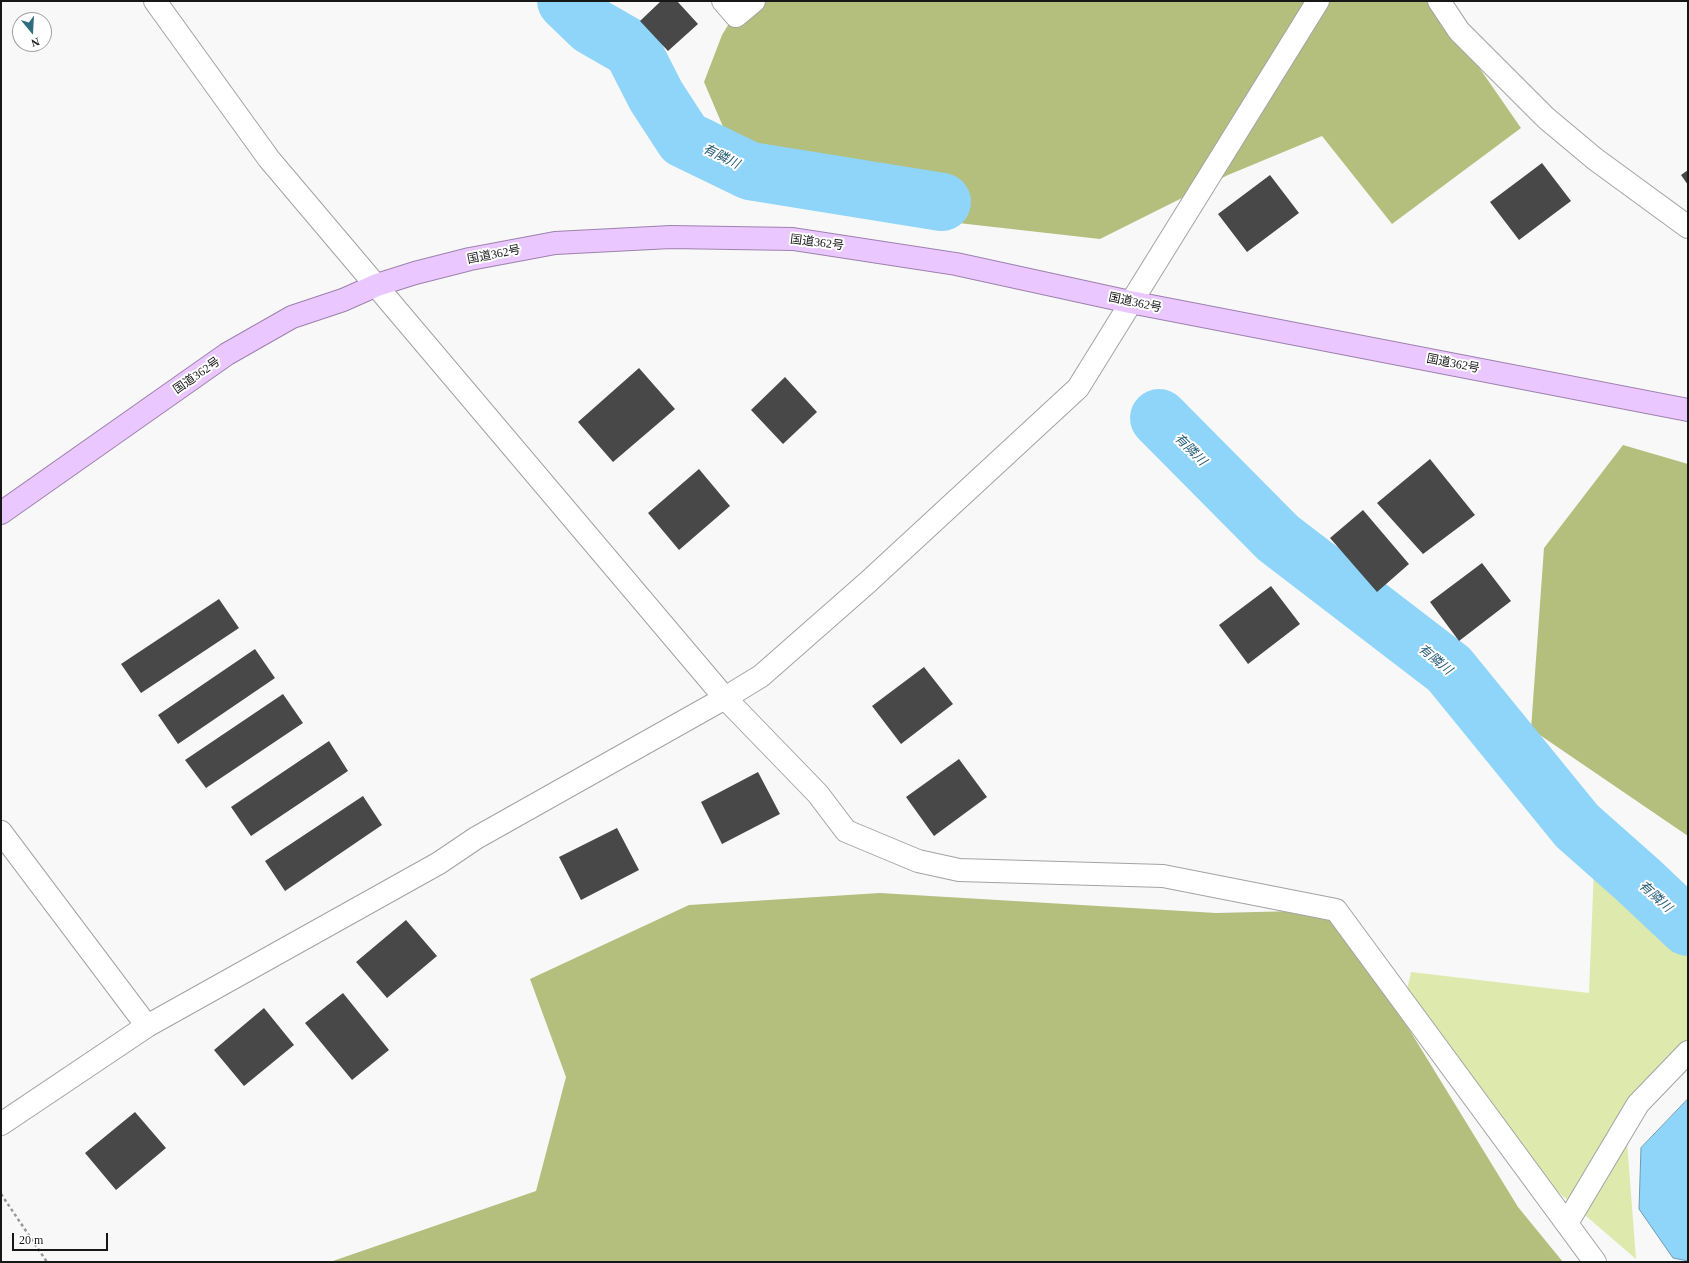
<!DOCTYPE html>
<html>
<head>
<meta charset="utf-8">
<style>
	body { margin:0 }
	#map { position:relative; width:1689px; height:1263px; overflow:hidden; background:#f8f8f9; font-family:"Times New Roman",serif }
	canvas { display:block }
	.frame { position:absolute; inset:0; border:2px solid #171717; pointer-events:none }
	.north { position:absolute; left:12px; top:12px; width:40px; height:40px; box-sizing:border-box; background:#fff; border:1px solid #a2a2a2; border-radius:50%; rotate:162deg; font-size:11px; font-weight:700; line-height:16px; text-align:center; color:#171717 }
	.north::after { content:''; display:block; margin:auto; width:14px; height:18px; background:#2c6d80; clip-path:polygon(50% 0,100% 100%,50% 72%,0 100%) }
	.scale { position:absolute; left:12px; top:1233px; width:96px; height:18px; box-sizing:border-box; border:2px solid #171717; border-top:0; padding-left:5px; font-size:12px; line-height:14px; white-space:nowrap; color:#171717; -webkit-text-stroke:3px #fff; paint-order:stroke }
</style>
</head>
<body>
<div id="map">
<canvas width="1689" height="1263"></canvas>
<div class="frame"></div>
<div class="north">N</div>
<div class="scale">20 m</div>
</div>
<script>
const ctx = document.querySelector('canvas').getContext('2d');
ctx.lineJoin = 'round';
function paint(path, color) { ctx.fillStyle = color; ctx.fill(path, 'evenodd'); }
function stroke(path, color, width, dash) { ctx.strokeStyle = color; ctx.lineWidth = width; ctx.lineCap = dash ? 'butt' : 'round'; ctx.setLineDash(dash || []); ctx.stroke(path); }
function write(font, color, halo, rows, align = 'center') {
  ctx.font = font + ' "Times New Roman","Noto Sans JP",serif'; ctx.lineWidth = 4; ctx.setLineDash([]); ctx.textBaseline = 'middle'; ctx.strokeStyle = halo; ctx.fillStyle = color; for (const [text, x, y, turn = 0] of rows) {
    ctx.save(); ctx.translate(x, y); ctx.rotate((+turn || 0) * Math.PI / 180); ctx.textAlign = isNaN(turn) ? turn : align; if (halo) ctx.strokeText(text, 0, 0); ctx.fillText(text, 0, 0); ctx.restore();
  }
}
paint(new Path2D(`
	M1595,842l93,97v119l-13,7 -48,76 9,118 -128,-110 -104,-147 7,-30 178,21z`), '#dee9ae');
paint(new Path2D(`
	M743,1h690l88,127 -129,96 -70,-88 -94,39 -128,64 -186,-21 -167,-35 -43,-101 18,-47z
	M1623,445l65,19v372l-157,-107 13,-181z
	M880,893l336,20 120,-3 182,297 45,55h-1233l206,-71 30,-114 -36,-98 159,-74z`), '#b4bf7e');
const water = new Path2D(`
	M1688,1099v162l-15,-3 -34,-49 2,-61z`);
paint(water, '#8ed5f9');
stroke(water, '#6a9cb5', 1);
stroke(new Path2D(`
	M566,1l26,25 40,23 24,47 28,43 66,32 192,31
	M1159,418l119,120 171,131 128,157 61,54 50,47`), '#8ed5f9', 58);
paint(new Path2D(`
	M661,1h16l21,23 -30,27 -28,-30z
	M1542,163l29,38 -52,39 -29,-38z
	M1688,170v15l-7,-10z
	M1270,175l29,38 -52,39 -29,-38z
	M639,368l36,41 -62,53 -35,-40z
	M785,377l32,35 -34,32 -32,-34z
	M1430,459l45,56 -52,39 -46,-51z
	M699,469l31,37 -51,44 -31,-37z
	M1363,510l46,54 -32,28 -47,-54z
	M1482,563l29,38 -52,40 -29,-39z
	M1271,586l29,38 -52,40 -29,-39z
	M219,599l20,29 -98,65 -20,-29z
	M255,649l20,29 -97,66 -20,-29z
	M924,667l29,37 -52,40 -29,-38z
	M283,694l20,29 -97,65 -21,-28z
	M329,741l19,30 -97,65 -20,-29z
	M959,759l28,38 -53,39 -28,-39z
	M758,772l22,42 -58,30 -21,-42z
	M363,796l19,29 -97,66 -20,-30z
	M617,828l22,42 -58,30 -22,-43z
	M406,920l31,36 -50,42 -31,-36z
	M343,993l46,57 -37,30 -47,-57z
	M264,1008l30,37 -50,41 -30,-36z
	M135,1112l31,36 -50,42 -31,-37z`), '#484849');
const minor = new Path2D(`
	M723,1l13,15 18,-15
	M1439,1l20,30 87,87 49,41 93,68
	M725,698l93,96 28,37 72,30 41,9 204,6 173,34 259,352
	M1567,1223l71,-119 50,-52`);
const tertiary = new Path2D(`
	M155,1l114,158 456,539
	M1,832l146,194
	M1,1124l146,-98 292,-163 37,-25 249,-140 36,-22 107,-94 210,-194 240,-387`);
const trunk = new Path2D(`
	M1,513l226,-159 65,-37 51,-17 34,-15 38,-12 55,-14 85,-16 116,-6 122,2 163,25 174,38 558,108`);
stroke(minor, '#a3a3a5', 24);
stroke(tertiary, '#a3a3a5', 24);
stroke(trunk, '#9d81ae', 24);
stroke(new Path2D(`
	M1,1194l46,68`), '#959596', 2.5, [3, 3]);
stroke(minor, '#fff', 22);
stroke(tertiary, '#fff', 22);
stroke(trunk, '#eac8ff', 22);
write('12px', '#171717', '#fff', [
	["国道362号",817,243,7],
	["国道362号",494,255,-11],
	["国道362号",1135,303,12],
	["国道362号",1453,364,11],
	["国道362号",197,376,-35]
]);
write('italic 13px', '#255c75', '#fff', [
	["有隣川",721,157,26],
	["有隣川",1190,450,45],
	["有隣川",1435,660,40],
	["有隣川",1655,897,42]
]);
</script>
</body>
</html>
